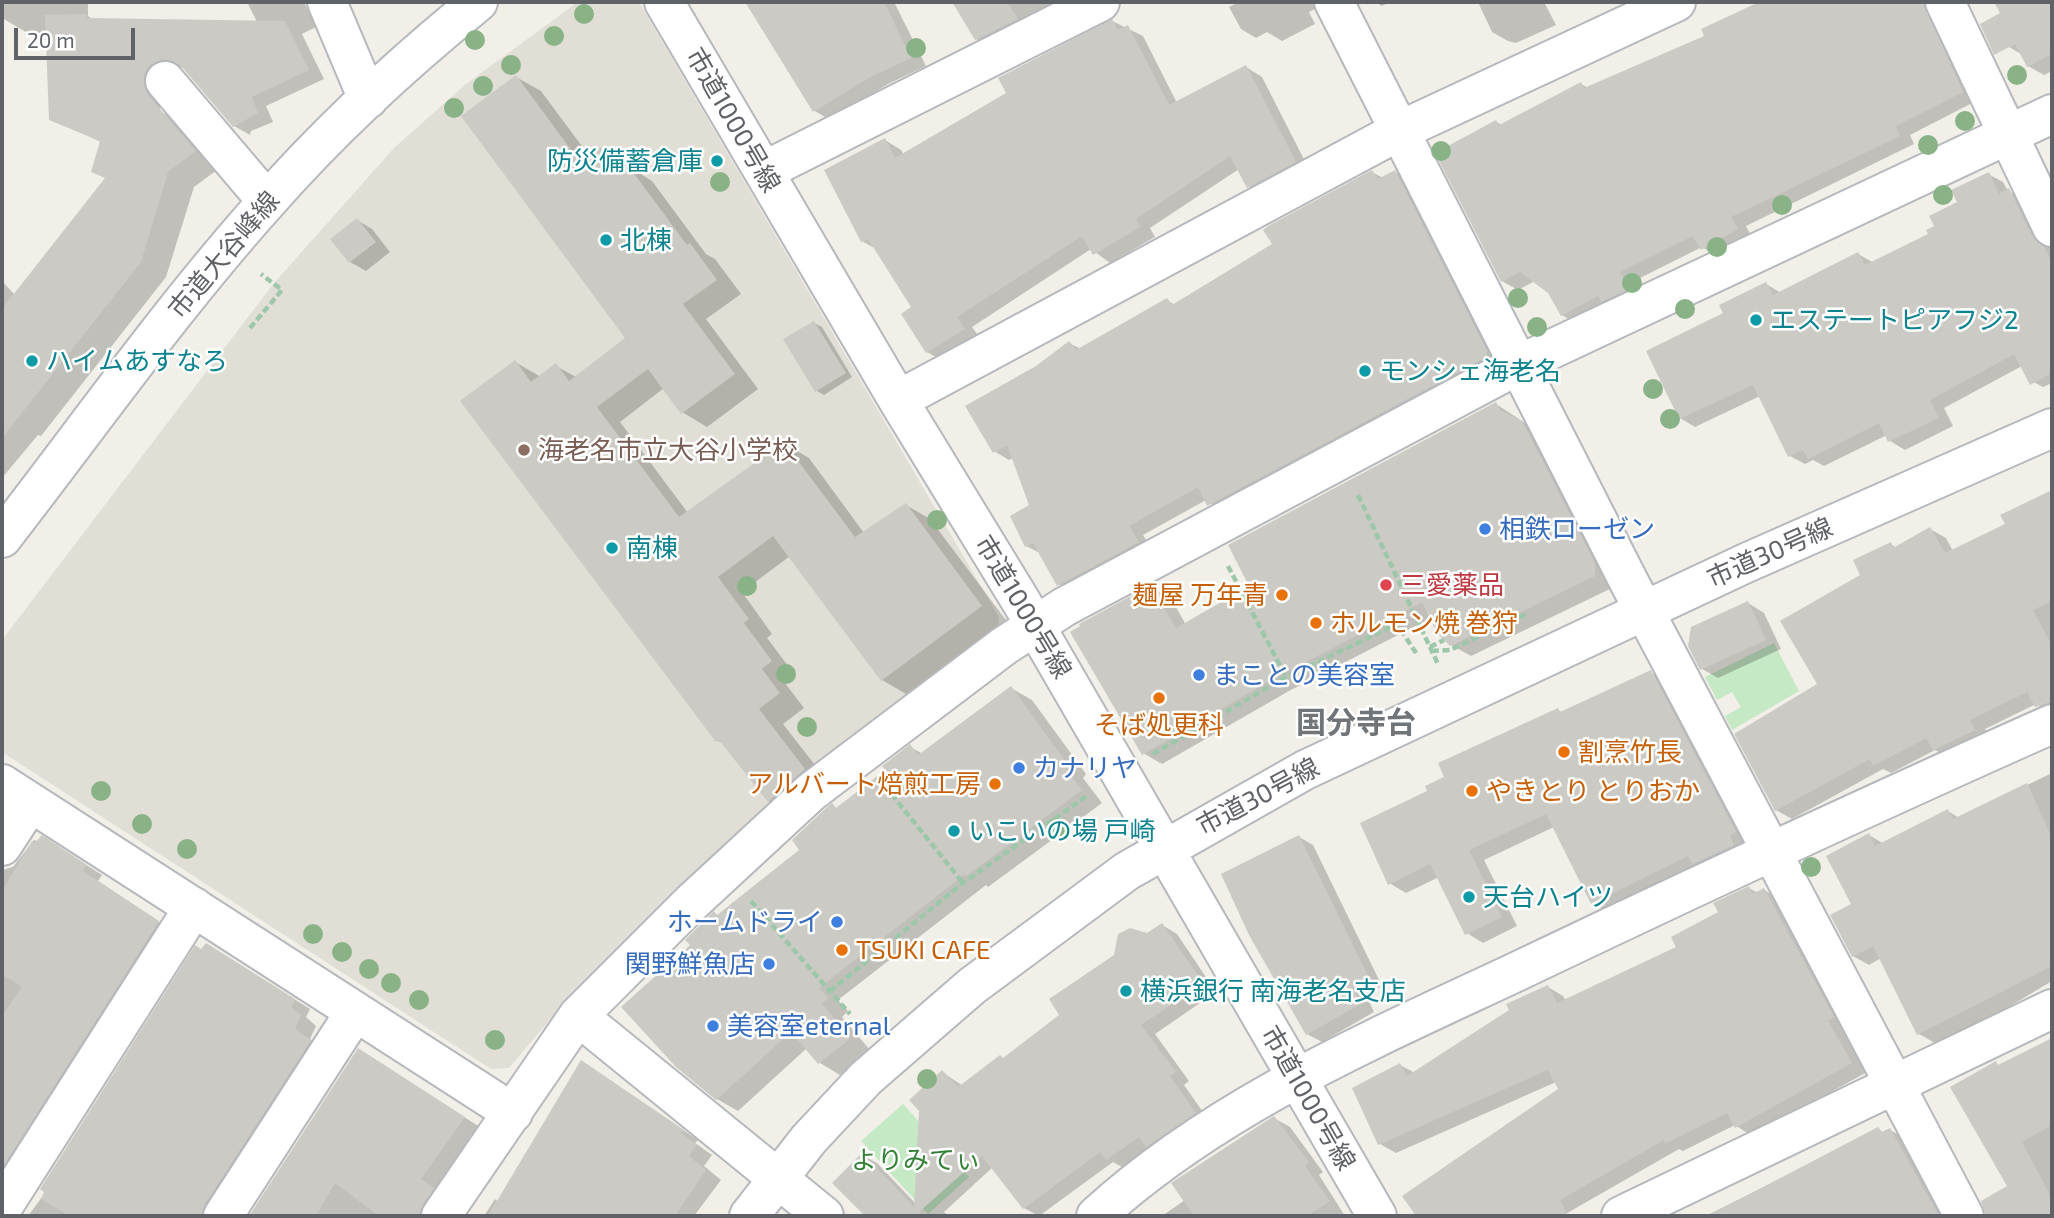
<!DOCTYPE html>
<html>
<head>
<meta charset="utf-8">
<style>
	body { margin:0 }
	#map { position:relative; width:2054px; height:1218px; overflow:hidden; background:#f1efe8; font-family:"Exo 2",sans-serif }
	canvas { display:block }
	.frame { position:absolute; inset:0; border:4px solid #5f6368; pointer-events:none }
	.scale { position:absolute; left:14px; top:28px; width:121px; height:32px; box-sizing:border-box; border:4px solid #5f6368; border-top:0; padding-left:9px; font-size:21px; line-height:24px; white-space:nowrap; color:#5f6368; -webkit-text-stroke:5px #fff; paint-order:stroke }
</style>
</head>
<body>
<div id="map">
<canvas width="2054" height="1218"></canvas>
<div class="frame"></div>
<div class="scale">20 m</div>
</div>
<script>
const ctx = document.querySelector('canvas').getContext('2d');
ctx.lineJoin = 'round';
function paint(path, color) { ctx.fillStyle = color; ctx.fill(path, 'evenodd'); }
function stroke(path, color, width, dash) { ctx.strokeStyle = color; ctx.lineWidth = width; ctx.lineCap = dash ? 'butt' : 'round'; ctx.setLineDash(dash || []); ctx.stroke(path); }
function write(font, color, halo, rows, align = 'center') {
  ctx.font = font + ' "Exo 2","Noto Sans JP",sans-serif'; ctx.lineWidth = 5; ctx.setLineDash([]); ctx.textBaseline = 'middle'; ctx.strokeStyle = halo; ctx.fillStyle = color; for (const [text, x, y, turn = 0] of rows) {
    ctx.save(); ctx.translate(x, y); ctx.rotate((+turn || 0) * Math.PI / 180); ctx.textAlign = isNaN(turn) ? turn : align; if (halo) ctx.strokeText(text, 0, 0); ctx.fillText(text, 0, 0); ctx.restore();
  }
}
paint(new Path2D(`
	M578,2h61l360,615 -2,17 -228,171 -193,184 -67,79 -18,1 -489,-317v-112l272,-357 120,-135 72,-64z`), '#e1ded6');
paint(new Path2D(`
	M1774,643l25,48 -67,39 -7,-14 16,-9 -9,-15 -15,8 -12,-23z
	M903,1104l66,73 -41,37 -67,-73z`), '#c5e8c5');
paint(new Path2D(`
	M2,2h86v14l6,4 163,2 -10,-20h57l12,25 -14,7 22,45 -58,27 7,16 -22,9 -1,4 -16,-9 -49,-58 -7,-1 -11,5 -3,33 -52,42 -61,-28 -4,-84h-16l-29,-17z
	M746,2h148l32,64 -38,18 -58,36 -15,-9z
	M954,2h130l-92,46 -16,-9z
	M1239,2h90l-20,10 6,12 -33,17 -15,-9 -11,6 -15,-9 -12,-22z
	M1375,2h15l-8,4z
	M1478,2h66l12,23 -40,18 -8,-2 -16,-9z
	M1763,2h172l43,98 -68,35 4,9 -168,82 6,12 -34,19 -16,-10 -68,34 9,17 -66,26 -15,-9 -12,-23 -15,-11 -17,9 -16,-9 -6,-159 6,3 79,-41 7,4 118,-51 -3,-7z
	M1996,2h56v69l-8,4 -16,-9 -5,-11 -14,-8 -7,-33z
	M1112,21l31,15 34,67 69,-36 16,10 48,94 -46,25 -16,-10 -9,-17 -89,59 5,9 -45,26 -19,-14 -119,78 8,11 -37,23 -16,-9 -13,-44 -38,-59 -14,-8 23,-101 16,10 3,5 104,-61z
	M516,77l25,14 49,66 10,-8 52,32 54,73 9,5 26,35 -35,25 52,70 -51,38 -25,-15 -18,-24 -44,34 68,91 97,-69 24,14 55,75 42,-28 24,14 76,101 -100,74 -24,-14 -92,-124 -48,36 30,42 -5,4 28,37 -10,8 19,25 -21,16 46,59 -36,32 -24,-14 -44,-56 -8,-5 -202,-378 26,15 15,-11 20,11 51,-39z
	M160,111l26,15 35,41 -27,20 -28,90 -125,159 -3,-1 -36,43v-197l13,14z
	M1372,172l11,6 12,-6 15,9 92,180 -278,153 -18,-14 -63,35 10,16 -79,42 -15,-9 -17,-30 -16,-8 5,-40 -18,-48 -4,2 -15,-9 43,-84 32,-24 12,6 86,-49 8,5 99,-60z
	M1988,174l15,8 5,9 16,8 28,53v131l-9,4 -15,-8 -6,-13 -78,42 9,18 -48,24 -15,-9 -3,-6 -63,31 -11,-6 -8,4 -15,-8 -30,-60 -65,31 -15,-9 45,-104 41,-30 15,9 77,-39 16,9 56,-28z
	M357,220l15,9 18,23 -24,19 -16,-9z
	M814,323l8,4 30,50 -28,18 -7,-4z
	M1496,404l46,30 72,153 -143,69 -20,-11 -20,-27 -142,73 -127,73 -19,-11 8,-166 20,11 15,27 65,-39z
	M2052,492v219l-16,-7 -51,25 5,10 -40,19 -15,-8 -44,23 -8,-4 -91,50 -16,-9 86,-235 29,-31 5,4 34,-19 16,9 7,13 54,-26 -4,-9z
	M1748,603l16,10 17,36 -63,29 -16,-9z
	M1650,672l17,9 85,161 -143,71 -16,-10 -39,-76 -70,33 33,66 -34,17 -16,-10 -28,-56 -33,16 -17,-10 40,-91 129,-82 5,3z
	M1011,688l21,12 54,74 -3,4 19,25 -114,84 -2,-2 -148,115 10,11 -6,6 28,33 -30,25 -20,-12 -13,-15 -69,63 -21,-12 -40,-33 15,-121 22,-31 5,2 83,-66 30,-45 6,4 50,-39 22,-23 13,7z
	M2052,773v93l-3,2h3v113l-45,27 -72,35 -16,-9 -38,-76 -12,7 -16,-9v-51l16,-70 15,9 64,-33 11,7z
	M1299,837l14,8 69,141 -16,9 8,17 -52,30 -15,-8z
	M34,840l24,7 44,28 -4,6 76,51 -171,240 -1,-302 11,-3z
	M1749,888l9,5 6,-3 16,9 69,128 -6,3 24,42 -115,64 -17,-11 -52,26 -4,-2 -117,67h-15l-8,-5 -7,5h-114l-13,-20 156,-106 -5,-8 -160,71 -16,-9 20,-79 15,8 133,-86 15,9 3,5 113,-54z
	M1162,925l15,9 39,58 -61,42 34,47 -5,4 26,37 -48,33 -12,-7 -28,19 -9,-5 -74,54 -15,-8 -31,-41 -49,45 4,4h-81l-33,-33 28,-28 15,8 38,40 27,-131 21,14 41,-27 58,-44 85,-81z
	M222,954l88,55 -4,8 10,9 -6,13 16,11 -107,166h-191z
	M2052,1041v175h-65l-4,-15 26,-14 -13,-124 4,3z
	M358,1051l122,76 -42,89h-187z
	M582,1062l116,78 -3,3 17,12 -8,11 17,14 -27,36h-210l11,-17 3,3z
	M1274,1118l16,9 33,45 -4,3 26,41h-183l23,-16z
	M1878,1129l6,4 6,-3 16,9 43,77h-243z`), '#0003');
paint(new Path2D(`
	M745,2h139l27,56 -39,18 -59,36z
	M952,2h55l11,17 -43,21z
	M1759,2h164l40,90 -67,34 4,10 -169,81 7,12 -37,21 -8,-14 -73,36 9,17 -28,13 -3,-6 -37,20 -13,-23 -28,-21 -19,10 -66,-129 61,-33 3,5 82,-43 3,6 120,-52 -3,-7z
	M1994,2h58v52l-25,13 -12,-23 -21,11 -14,-31 20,-11z
	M87,14v4l198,3 24,49 -57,27 6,16 -25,14 -52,-61 -8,-5 -11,-2 -12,6 -6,9v12l4,9 48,56 -28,21 -27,90 -139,176v-129l103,-131 -14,-6 9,-31 -51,-21 -4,-105z
	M1112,19l6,11 10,-5 41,80 77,-40 50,97 -49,26 -17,-32 -94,63 4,8 -47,28 -11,-19 -125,81 8,12 -39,24 -25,-39 10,-7 -43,-68 -7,3 -37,-72 61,-32 10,20 111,-65 -8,-15z
	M516,75l64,87 20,-15 18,24 9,-7 60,81 3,-2 27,37 -34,24 52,70 -54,40 -33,-45 -51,38 82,110 105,-75 71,95 51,-34 76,103 -101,75 -108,-145 -55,41 31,42 -5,4 28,38 -10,8 18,24 -21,16 46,60 -37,33 -49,-62 -3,2 -256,-341 55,-41 16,22 25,-19 13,18 56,-43 -164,-222z
	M1372,170l6,9 17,-9 92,181 -1,6 -279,149 -9,-19 -69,39 10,16 -82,44 -24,-43 -8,4 -15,-31 19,-11 -22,-60 -14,8 -28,-47 71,-40 33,-25 7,9 91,-52 5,7 100,-61 -9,-14 5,-4z
	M1989,172l10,22 10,-6 23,48 12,11 8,16v110l-22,12 -16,-31 -84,46 9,18 -51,24 -9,-19 -71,36 -5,-9 -15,7 -35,-72 -74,34 -33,-68 77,-38 -4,-8 47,-23 7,13 85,-43 7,13 63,-31 -2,-4 8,-4 -5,-10 28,-14 -6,-12z
	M357,218l19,24 -27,21 -19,-24z
	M814,321l32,52 -31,19 -32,-53z
	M1496,402l4,8 22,11 73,142v13l-145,70 -13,-13 -15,-31 -153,79 -127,74 -72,-123 10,-6 -1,-2 72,-39 25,43 73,-42 -21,-41z
	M2052,490v111l-19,9 19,36v56l-17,5 -8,-15 -57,28 5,10 -42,20 -7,-12 -53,28 -3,-7 -95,52 -41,-77 83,-50 -37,-63 80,-46 -7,-15 38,-18 2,6 37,-21 15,26 60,-29 -5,-9z
	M1748,601l18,39 -66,30 -12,-24 3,-19z
	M1651,670l85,162 -6,4 4,9 -42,19 -4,-8 -97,48 -45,-90 -77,36 33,67 -37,18 -35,-71 -42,21 -28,-62 67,-32 -2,-5 19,-9 -6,-14 120,-55 2,4z
	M1011,686l55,76 -3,3 19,25 -116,86 -1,-2 -146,114 9,10 -6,6 29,34 -33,26 -27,-32 -75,68 -40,-33 -55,-60 69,-62 -5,-5 29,-29 3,4 82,-65 -7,-10 33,-31 7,-6 4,5 49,-38 -3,-4 28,-22 8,11z
	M2027,783l25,55v128l-135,69 -44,-89 -21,11 -22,-42 21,-11 -25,-48 43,-23 6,13 73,-37 5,10z
	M42,835l45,30 -4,6 76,50 -155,244 -2,-149 20,-29 -20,-13v-83l30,-50 3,2z
	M1299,835l70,143 -16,9 8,17 -55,31 -57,-100 -28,-61z
	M1749,886l3,8 12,-6 70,129 -6,4 24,42 -117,65 -8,-15 -61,30 -2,-3 -104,60 8,16h-152l-14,-20 156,-107 -10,-19 -170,75 -26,-57 48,-25 7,13 102,-66 -3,-6 42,-19 9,18 119,-56 -5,-10 47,-25 -5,-9z
	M1162,923l41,60 -62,42 35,47 -6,4 26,37 -50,34 -7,-10 -33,23 -6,-8 -77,57 -41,-53 -63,56 4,4h-58l-33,-33 30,-30 52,54 5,-96 -10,-11 33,-30 16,17 42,-32 3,3 56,-43 -10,-16 65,-44 4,-21 12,-6 17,5z
	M206,943l89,56 -4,8 10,8 -6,14 16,11 -106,164 -4,12h-131l-29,-17 3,-7 -4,-3 155,-244 6,4z
	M2052,1038v87l-30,17 30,57v17h-66l-5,-15 26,-15 -57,-99 46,-26 2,4z
	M358,1048l107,69 -44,62 13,9 -11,16 -4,12h-40l-44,-33 -19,33h-67z
	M581,1060l103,70 -3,3 16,12 -8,11 17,14 -31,46h-187z
	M1274,1116l35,46 -4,4 25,35 -23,15h-113l-23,-33z
	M1878,1127l4,5 8,-4 49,88h-231z`), '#cccac5');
const minor = new Path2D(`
	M327,2l41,97
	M664,2l234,398 124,203 355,613
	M1334,2l295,580 335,634
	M1945,2l107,225
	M165,81l102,120
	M764,171l336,-169
	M898,400l501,-269 277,-129
	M2,538c87,-112 169,-229 264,-335 64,-73 137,-140 212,-201
	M2,784l511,329
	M2,846l28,-43
	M578,1016l246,200
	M2,1208l192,-301
	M223,1216l132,-204
	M441,1216l137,-200 113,-113 120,-111 193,-146 60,-39 456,-243 532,-250
	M749,1216l60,-77 57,-61 106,-92 155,-115 178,-101 441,-207 306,-135
	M1096,1216c121,-110 273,-175 420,-244 178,-85 356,-168 536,-248
	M1621,1216l431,-207`);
stroke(minor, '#b5b8bc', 42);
stroke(new Path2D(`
	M250,328l32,-38 -21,-16
	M1358,495l80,169
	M1228,566l58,111
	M1430,647l14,-7
	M1432,651l18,-1 74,-35 -1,-4
	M1153,754l133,-77 111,-53 21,32
	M885,786l78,97
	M751,901l99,113
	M830,991l133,-108 125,-88`), '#9cc7a9', 4.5, [7, 3.5]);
stroke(minor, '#fff', 38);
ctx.fillStyle = '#89b387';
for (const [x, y] of [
	[584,14],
	[554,36],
	[475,40],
	[916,48],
	[511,65],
	[2017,75],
	[483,86],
	[454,108],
	[1965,121],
	[1928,145],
	[1441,151],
	[720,182],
	[1943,195],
	[1782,205],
	[1717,247],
	[1632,283],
	[1518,298],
	[1685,309],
	[1537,327],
	[1653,389],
	[1670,419],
	[937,520],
	[747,586],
	[786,674],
	[807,727],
	[101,791],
	[142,824],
	[1057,828],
	[187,849],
	[1811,867],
	[313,934],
	[342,952],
	[369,969],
	[391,983],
	[419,1000],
	[495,1040],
	[927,1079]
]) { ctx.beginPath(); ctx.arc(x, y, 10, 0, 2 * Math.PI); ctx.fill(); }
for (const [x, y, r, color] of [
	[717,161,7,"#0f9aa8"],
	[606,240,7,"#0f9aa8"],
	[1756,320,7,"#0f9aa8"],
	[32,361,7,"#0f9aa8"],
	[1365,371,7,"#0f9aa8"],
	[524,450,7,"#8d6e63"],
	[1485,529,7,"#3f7fe0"],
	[612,548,7,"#0f9aa8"],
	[1386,585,7,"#e0444e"],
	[1282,595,7,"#e8710a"],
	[1316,623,7,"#e8710a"],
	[1199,675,7,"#3f7fe0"],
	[1159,698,7,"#e8710a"],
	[1564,752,7,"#e8710a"],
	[1019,768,7,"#3f7fe0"],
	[995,784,7,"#e8710a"],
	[1472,791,7,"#e8710a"],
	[954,831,7,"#0f9aa8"],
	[1469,897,7,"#0f9aa8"],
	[837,922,7,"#3f7fe0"],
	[842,950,7,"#e8710a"],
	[769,964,7,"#3f7fe0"],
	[1126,991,7,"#0f9aa8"],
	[713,1026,7,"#3f7fe0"]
]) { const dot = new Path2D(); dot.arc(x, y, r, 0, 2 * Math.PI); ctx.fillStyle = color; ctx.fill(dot); stroke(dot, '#fff', 2.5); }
write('26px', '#5f6368', '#fff', [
	["市道1000号線",733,120,60],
	["市道大谷峰線",224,255,-50],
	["市道30号線",1770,553,-24],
	["市道1000号線",1023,607,59],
	["市道30号線",1258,797,-28],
	["市道1000号線",1308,1098,60]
]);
write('26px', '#0d838f', '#fff', [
	["防災備蓄倉庫",703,161,"right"],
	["北棟",620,240],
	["エステートピアフジ2",1770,320],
	["ハイムあすなろ",46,361],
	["モンシェ海老名",1379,371],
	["南棟",626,548],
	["いこいの場 戸崎",968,831],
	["天台ハイツ",1483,897],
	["横浜銀行 南海老名支店",1140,991]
], 'left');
write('26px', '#785e54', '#fff', [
	["海老名市立大谷小学校",538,450]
], 'left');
write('26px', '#366cbe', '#fff', [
	["相鉄ローゼン",1499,529],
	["まことの美容室",1213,675],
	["カナリヤ",1033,768],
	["ホームドライ",823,922,"right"],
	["関野鮮魚店",755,964,"right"],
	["美容室eternal",727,1026]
], 'left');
write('26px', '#be3a42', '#fff', [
	["三愛薬品",1400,585]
], 'left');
write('26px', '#c56008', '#fff', [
	["麺屋 万年青",1268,595,"right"],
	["ホルモン焼 巻狩",1330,623],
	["そば処更科",1159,725,"center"],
	["割烹竹長",1578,752],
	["アルバート焙煎工房",981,784,"right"],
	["やきとり とりおか",1486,791],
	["TSUKI CAFE",856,950]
], 'left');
write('26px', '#348238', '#fff', [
	["よりみてぃ",916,1160]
]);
write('bold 30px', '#70757a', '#fff', [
	["国分寺台",1356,723]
]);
</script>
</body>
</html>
